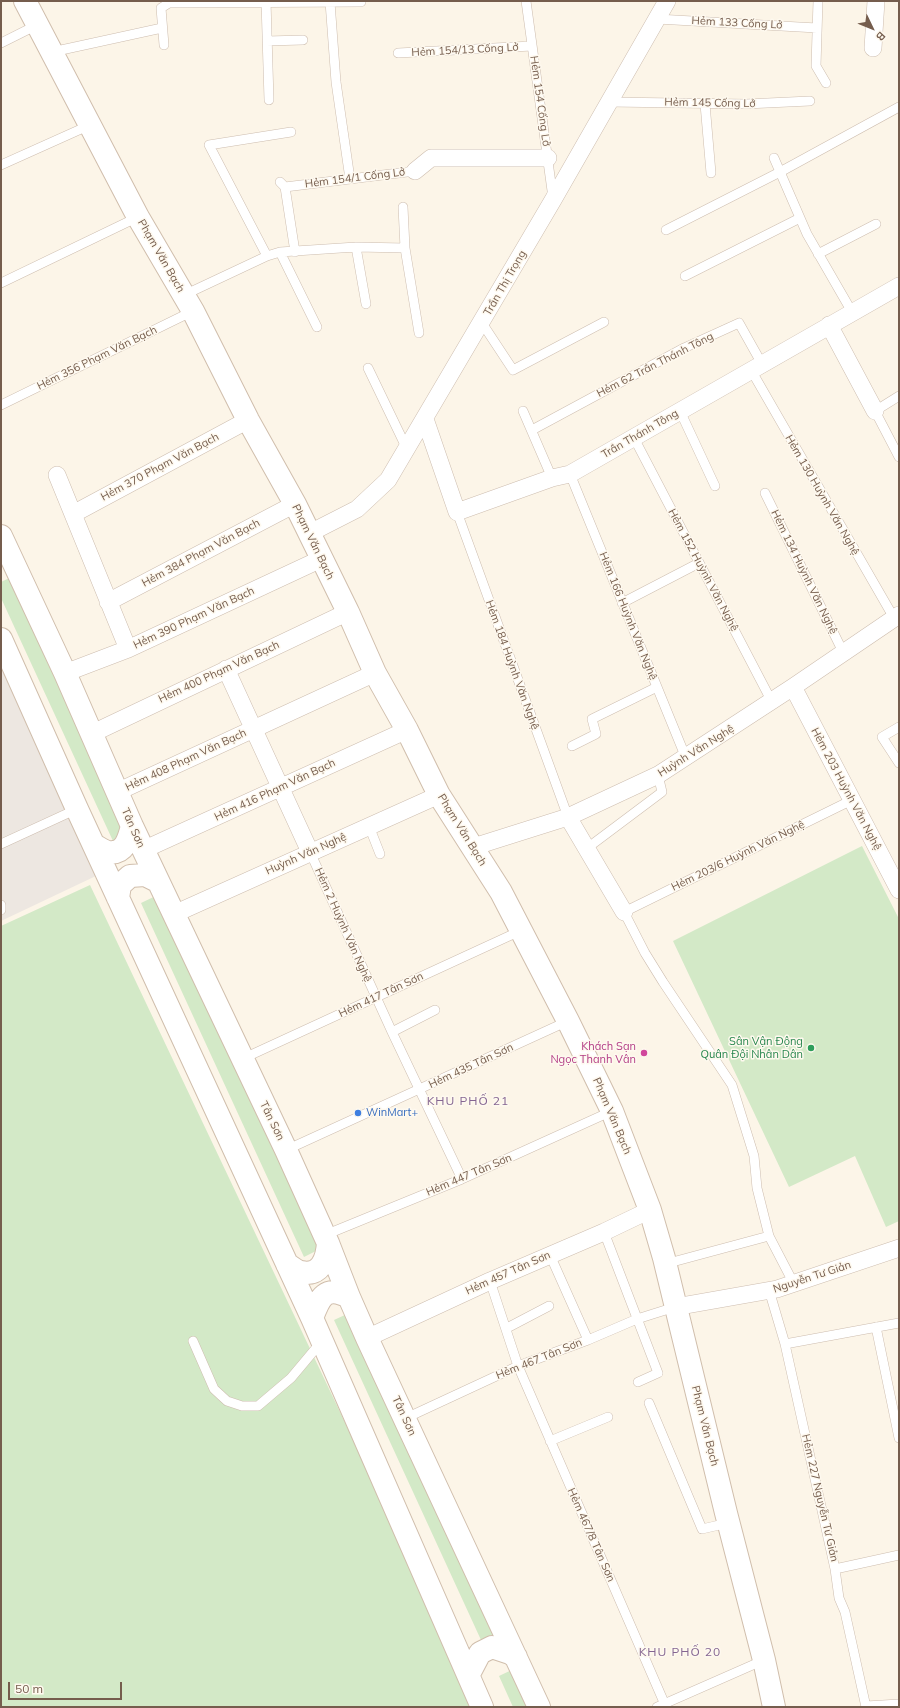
<!DOCTYPE html>
<html>
<head>
<meta charset="utf-8">
<style>
	body { margin:0 }
	#map { position:relative; width:900px; height:1708px; overflow:hidden; background:#fcf5e8; font-family:Mulish,sans-serif }
	canvas { display:block }
	.frame { position:absolute; inset:0; border:2px solid #755d4d; pointer-events:none }
	.north { position:absolute; left:852px; top:8px; width:40px; height:40px; -webkit-text-stroke:3px #fef9ef; paint-order:stroke; rotate:133deg; font-size:11px; font-weight:700; line-height:16px; text-align:center; color:#755d4d }
	.north::after { content:''; display:block; margin:auto; width:14px; height:18px; background:#755d4d; clip-path:polygon(50% 0,100% 100%,50% 72%,0 100%) }
	.scale { position:absolute; left:8px; top:1682px; width:114px; height:18px; box-sizing:border-box; border:2px solid #755d4d; border-top:0; padding-left:5px; font-size:12px; line-height:14px; white-space:nowrap; color:#755d4d; -webkit-text-stroke:3px #fef9ef; paint-order:stroke }
</style>
</head>
<body>
<div id="map">
<canvas width="900" height="1708"></canvas>
<div class="frame"></div>
<div class="north">B</div>
<div class="scale">50 m</div>
</div>
<script>
const ctx = document.querySelector('canvas').getContext('2d');
ctx.lineJoin = 'round';
function paint(path, color) { ctx.fillStyle = color; ctx.fill(path, 'evenodd'); }
function stroke(path, color, width, dash) { ctx.strokeStyle = color; ctx.lineWidth = width; ctx.lineCap = dash ? 'butt' : 'round'; ctx.setLineDash(dash || []); ctx.stroke(path); }
function write(font, color, halo, rows, align = 'center') {
  ctx.font = font + ' Mulish,sans-serif'; ctx.lineWidth = 3; ctx.setLineDash([]); ctx.textBaseline = 'middle'; ctx.strokeStyle = halo; ctx.fillStyle = color; for (const [text, x, y, turn = 0] of rows) {
    ctx.save(); ctx.translate(x, y); ctx.rotate((+turn || 0) * Math.PI / 180); ctx.textAlign = isNaN(turn) ? turn : align; if (halo) ctx.strokeText(text, 0, 0); ctx.fillText(text, 0, 0); ctx.restore();
  }
}
paint(new Path2D(`
	M1,664l97,211 -97,46z`), '#ede7e1');
paint(new Path2D(`
	M18,574l116,255 -21,12 -112,-243v-16z
	M862,846l37,73v302l-13,6 -31,-71 -66,31 -116,-246z
	M90,885l390,822h-479v-781z
	M164,892l166,352 -26,13 -163,-354z
	M360,1308l145,321 -24,11 -147,-320z
	M520,1666l18,41h-25l-14,-31z`), '#d3e9c7');
const lane = new Path2D(`
	M266,1l3,99
	M526,1l27,197
	M818,1l-2,65 10,17
	M330,2l6,80 14,97
	M657,19l160,9
	M267,41l36,-1
	M1,43l36,-18
	M164,45l-3,-37 8,-5 192,-1
	M52,52l110,-24
	M398,53l134,-7
	M610,102l136,2 64,-3
	M705,104l6,69
	M774,158l33,76 45,78
	M1,165l89,-40
	M280,182l5,5 130,-16
	M285,187l10,65
	M403,207l2,41 14,85
	M666,230l114,-58 119,-65
	M356,247l10,57
	M280,252l37,75
	M818,254l58,-30
	M267,256l-58,-111 82,-13
	M685,276l115,-58
	M1,283l137,-66
	M184,295l83,-39 13,-4 76,-5 49,1
	M482,323l31,47 91,-48
	M368,368l39,81
	M751,370l143,248
	M899,396l-24,15 24,46
	M1,405l192,-94
	M523,411l29,67
	M680,411l35,75
	M532,430l152,-82 55,-25 23,41
	M634,438l138,264
	M570,474l116,284
	M765,493l78,159
	M457,512l111,305
	M622,603l77,-40
	M899,727l-17,10 17,26
	M572,746l24,-12 -4,-15 65,-32
	M369,826l11,28
	M1,844l76,-35
	M586,849l76,-57 -4,-17
	M310,852l82,180 70,147
	M1,905v5
	M392,1032l43,-22
	M242,1059l278,-128
	M286,1150l282,-129
	M604,1232l54,141 -20,9
	M325,1235l137,-56 150,-68
	M550,1255l38,85
	M665,1264l104,-28
	M490,1281l28,85 148,341
	M794,1284l-25,-48 -12,-48 -3,-32 -22,-71 -69,-103 -18,-29 -21,-41 228,-112
	M769,1290l16,54 50,225 4,29 6,14 21,95
	M876,1327l23,111
	M507,1328l42,-22
	M193,1341l21,48 13,12 15,5h16l33,-28 31,-37
	M785,1344l114,-21
	M649,1403l53,126 26,-6
	M406,1418l112,-52 70,-26 49,-21 38,-12
	M550,1441l58,-24
	M835,1569l64,-14
	M866,1706l33,-2
	M657,1707l107,-47`);
const street = new Path2D(`
	M873,48l3,-47
	M415,171l16,-13h117
	M829,325l46,86
	M425,419l32,93 95,-34 18,-4 329,-188
	M57,475l71,174
	M73,514l175,-94
	M310,533l47,-24 31,-29 165,-280 114,-199
	M108,602l187,-98
	M226,669l84,183
	M65,673l63,-24 193,-90
	M793,687l106,203
	M91,734l257,-122
	M117,792l258,-119
	M568,817l56,95
	M473,847l95,-30 90,-42 135,-88 106,-72
	M143,850l264,-120
	M174,914l265,-119
	M675,1307l102,-18 122,-41
	M367,1338l123,-57 114,-49 46,-22`);
const secondary = new Path2D(`
	M25,1l113,216 55,94 55,109 47,84 53,108 27,61 32,57 32,65 62,97 67,129 44,90 38,99 14,48 62,255 38,147 10,47
	M1,536l64,137 67,153 154,324 42,93 21,54 18,41 172,369
	M1,639l76,170 235,509 170,389
	M94,845c4,2 10,6 14,7 17,3 21,-14 24,-26
	M118,898l2,-13 10,-9 15,-1 12,6
	M287,1264c5,3 9,7 14,8 20,5 26,-14 27,-29
	M312,1318c8,-21 13,-33 37,-21
	M469,1674l11,-21 12,-6 18,6 6,4`);
stroke(lane, '#cdbdaf', 10);
stroke(street, '#cdbdaf', 18);
stroke(secondary, '#d0beac', 24);
stroke(lane, '#fff', 9);
stroke(street, '#fff', 17);
stroke(secondary, '#fff', 22);
for (const [x, y, r, color] of [
	[811,1048,4,"#2e9e5b"],
	[644,1053,4,"#d1479c"],
	[358,1113,4,"#3f7fe0"]
]) { const dot = new Path2D(); dot.arc(x, y, r, 0, 2 * Math.PI); ctx.fillStyle = color; ctx.fill(dot); stroke(dot, '#fef9ef', 1.5); }
write('11px', '#755d4d', '#fef9ef', [
	["Hẻm 133 Cống Lở",737,23,3],
	["Hẻm 154/13 Cống Lở",465,50,-3],
	["Hẻm 154 Cống Lở",540,101,82],
	["Hẻm 145 Cống Lở",710,103,1],
	["Hẻm 154/1 Cống Lở",355,178,-7],
	["Phạm Văn Bạch",161,256,60],
	["Trần Thị Trọng",505,283,-60],
	["Hẻm 356 Phạm Văn Bạch",97,358,-26],
	["Hẻm 62 Trần Thánh Tông",655,365,-27],
	["Trần Thánh Tông",640,434,-30],
	["Hẻm 370 Phạm Văn Bạch",160,467,-28],
	["Hẻm 130 Huỳnh Văn Nghệ",822,495,60],
	["Phạm Văn Bạch",313,542,64],
	["Hẻm 384 Phạm Văn Bạch",201,553,-28],
	["Hẻm 152 Huỳnh Văn Nghệ",703,570,62],
	["Hẻm 134 Huỳnh Văn Nghệ",804,572,64],
	["Hẻm 166 Huỳnh Văn Nghệ",628,616,68],
	["Hẻm 390 Phạm Văn Bạch",194,618,-25],
	["Hẻm 184 Huỳnh Văn Nghệ",512,665,70],
	["Hẻm 400 Phạm Văn Bạch",219,672,-25],
	["Huỳnh Văn Nghệ",696,751,-32],
	["Hẻm 408 Phạm Văn Bạch",186,760,-25],
	["Hẻm 203 Huỳnh Văn Nghệ",846,789,62],
	["Hẻm 416 Phạm Văn Bạch",275,790,-25],
	["Tân Sơn",133,828,66],
	["Phạm Văn Bạch",462,830,58],
	["Huỳnh Văn Nghệ",306,854,-24],
	["Hẻm 203/6 Huỳnh Văn Nghệ",738,856,-26],
	["Hẻm 2 Huỳnh Văn Nghệ",343,925,66],
	["Hẻm 417 Tân Sơn",381,995,-25],
	["Hẻm 435 Tân Sơn",471,1066,-25],
	["Phạm Văn Bạch",612,1116,67],
	["Tân Sơn",272,1121,64],
	["Hẻm 447 Tân Sơn",469,1175,-23],
	["Hẻm 457 Tân Sơn",508,1273,-24],
	["Nguyễn Tư Giản",812,1277,-18],
	["Hẻm 467 Tân Sơn",539,1359,-22],
	["Tân Sơn",404,1416,65],
	["Phạm Văn Bạch",705,1426,76],
	["Hẻm 227 Nguyễn Tư Giản",820,1498,77],
	["Hẻm 467/8 Tân Sơn",591,1535,66]
]);
write('11px', '#27864d', '#fef9ef', [
	["Sân Vận Động",803,1042],
	["Quân Đội Nhân Dân",803,1055]
], 'right');
write('11px', '#b23c85', '#fef9ef', [
	["Khách Sạn",636,1047],
	["Ngọc Thanh Vân",636,1060]
], 'right');
write('11px', '#366cbe', '#fef9ef', [
	["WinMart+",366,1113]
], 'left');
ctx.letterSpacing = '1px';
write('12px', '#846591', '#fef9ef', [
	["KHU PHỐ 21",468,1101],
	["KHU PHỐ 20",680,1652]
]);
ctx.letterSpacing = '0px';
</script>
</body>
</html>
